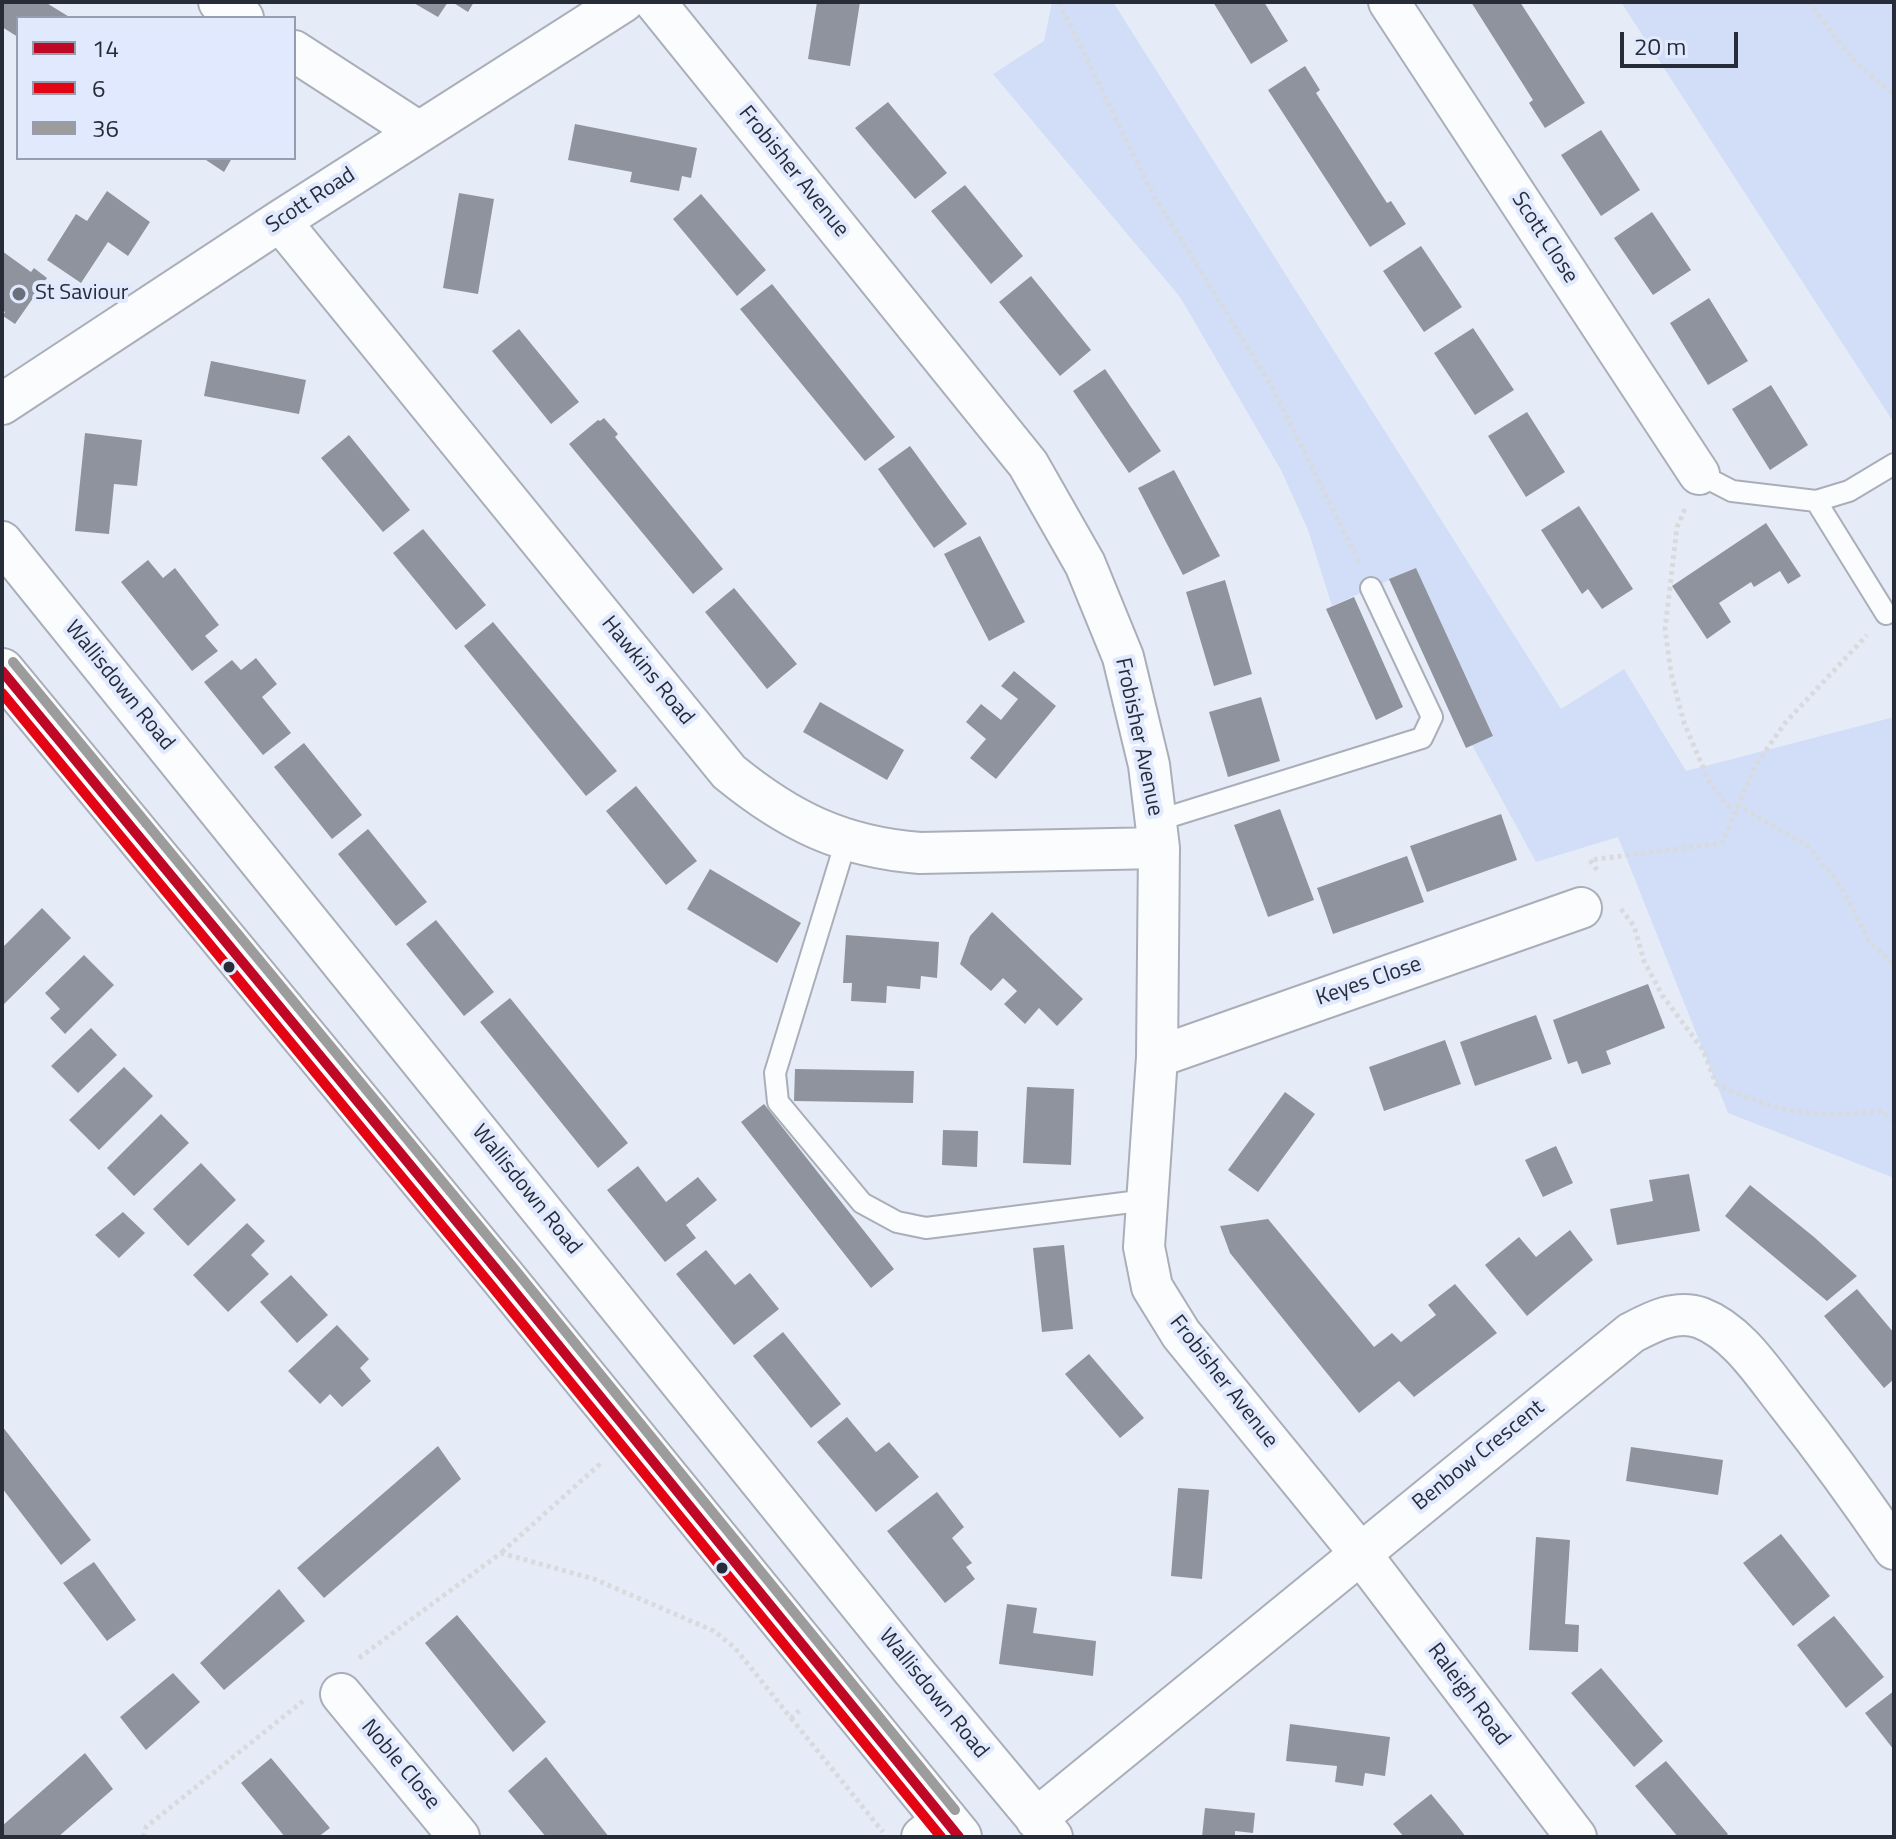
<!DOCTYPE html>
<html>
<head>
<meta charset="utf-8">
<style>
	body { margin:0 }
	#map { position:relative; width:1896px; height:1839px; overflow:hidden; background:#e6ecf7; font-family:"Titillium Web",sans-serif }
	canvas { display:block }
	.frame { position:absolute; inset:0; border:4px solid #272c39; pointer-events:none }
	.legend { position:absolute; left:16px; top:16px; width:280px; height:144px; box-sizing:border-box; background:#e0e9fd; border:2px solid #969daf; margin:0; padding:10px 14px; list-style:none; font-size:24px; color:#272c39 }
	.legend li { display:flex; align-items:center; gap:16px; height:40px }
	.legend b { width:40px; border:2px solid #969daf }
	.scale { position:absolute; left:1620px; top:32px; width:118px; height:36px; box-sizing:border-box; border:4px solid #272c39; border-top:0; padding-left:10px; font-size:24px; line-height:28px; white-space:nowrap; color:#272c39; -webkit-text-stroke:6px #e0e9fd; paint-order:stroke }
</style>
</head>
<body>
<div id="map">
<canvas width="1896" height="1839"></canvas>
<div class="frame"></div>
<ul class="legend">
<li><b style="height:10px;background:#be0826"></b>14</li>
<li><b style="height:10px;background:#e30513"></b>6</li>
<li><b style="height:10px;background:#9d9c9c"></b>36</li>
</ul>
<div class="scale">20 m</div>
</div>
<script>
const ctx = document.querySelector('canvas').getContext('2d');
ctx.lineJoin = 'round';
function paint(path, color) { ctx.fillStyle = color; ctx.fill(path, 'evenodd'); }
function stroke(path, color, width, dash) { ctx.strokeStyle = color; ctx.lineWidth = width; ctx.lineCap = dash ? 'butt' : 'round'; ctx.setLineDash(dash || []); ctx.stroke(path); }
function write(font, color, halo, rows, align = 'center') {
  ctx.font = font + ' "Titillium Web",sans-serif'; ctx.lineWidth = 8; ctx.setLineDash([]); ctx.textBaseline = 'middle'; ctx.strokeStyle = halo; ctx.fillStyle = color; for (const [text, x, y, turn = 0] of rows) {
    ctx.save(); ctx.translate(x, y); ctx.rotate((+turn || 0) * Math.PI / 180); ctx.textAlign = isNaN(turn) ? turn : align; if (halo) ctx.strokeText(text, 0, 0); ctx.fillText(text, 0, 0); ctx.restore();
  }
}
paint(new Path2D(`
	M1052,2h61l448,707 63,-40 62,102 208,-54v461l-166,-65 -110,-276 -82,25 -64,-117 21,-9 -77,-168 -84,38 -24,-76 -27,-60 -101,-173 -187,-223 51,-33z
	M1621,2h273v421z`), '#d2def7');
paint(new Path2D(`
	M2,2h43l26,16h-53v19l-16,-10z
	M412,2h36l-10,15z
	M452,2h22l-6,10z
	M817,2h43l-10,64 -42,-7z
	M1213,2h51l24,39 -37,23z
	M1471,2h49l65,101 -40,25 -16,-25 4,-3z
	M1305,66l15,24 -4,3 60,93 11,17 4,-2 15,23 -36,23 -102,-157z
	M888,102l59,71 -32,26 -60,-71z
	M575,124l122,24 -6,30 -9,-2 -3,15 -49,-9 2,-10 -64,-12z
	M1601,130l39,60 -39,26 -40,-61z
	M203,158h29l-8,14z
	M965,185l58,71 -32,28 -60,-73z
	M107,191l43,31 -22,34 -20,-14 -27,41 -34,-23 29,-46 11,7z
	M459,193l35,6 -16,95 -35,-6z
	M701,194l65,76 -29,26 -64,-77z
	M1652,212l39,58 -38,25 -39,-57z
	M1421,246l41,61 -38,25 -41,-61z
	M2,251l29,21 3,-4 13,10 -32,46 -12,-8 2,-4 -3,-2z
	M1031,276l60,74 -31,26 -61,-74z
	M772,284l123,153 -30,24 -125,-152z
	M1709,298l39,63 -40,24 -38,-62z
	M1473,328l41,62 -39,25 -41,-62z
	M519,329l60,73 -28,22 -59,-73z
	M211,361l95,19 -7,34 -95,-18z
	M1105,369l56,82 -32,22 -56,-82z
	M1771,385l37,60 -38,25 -38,-61z
	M1527,412l38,60 -39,25 -38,-61z
	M604,418l14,16 -3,3 108,132 -30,25 -124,-150 29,-24 2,1z
	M85,433l57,7 -5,46 -23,-2 -5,50 -34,-3z
	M349,435l61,75 -27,22 -62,-74z
	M910,446l57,78 -33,24 -56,-79z
	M1174,470l46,86 -37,19 -45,-87z
	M1579,506l54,83 -31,20 -14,-20 -6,5 -41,-64z
	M1766,523l35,53 -13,8 -8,-13 -26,16 -3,-5 -32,21 12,19 -24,17 -35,-53z
	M423,529l63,76 -30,25 -63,-77z
	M980,536l45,86 -36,19 -45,-87z
	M148,560l15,18 12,-10 44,57 -14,11 13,15 -26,20 -71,-89z
	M1416,568l77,168 -27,12 -77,-169z
	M1225,580l27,94 -38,12 -28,-94z
	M734,588l63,76 -30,25 -62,-77z
	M1354,597l49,110 -27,13 -50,-111z
	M493,622l124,149 -31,25 -122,-150z
	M256,658l21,26 -15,13 29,36 -28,22 -59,-73 28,-22 9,10z
	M1014,671l42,35 -60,73 -26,-21 16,-19 -20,-17 15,-18 20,16 17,-21 -17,-13z
	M1261,697l19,64 -52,16 -19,-65z
	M820,702l84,48 -17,30 -84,-48z
	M304,743l58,72 -30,24 -58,-72z
	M636,786l61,75 -31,24 -60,-74z
	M1280,809l34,91 -46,17 -34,-92z
	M1501,814l16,46 -90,32 -17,-46z
	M368,829l59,73 -31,24 -58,-72z
	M1407,856l17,46 -91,32 -16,-46z
	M710,869l91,54 -24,40 -90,-54z
	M42,908l29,30 -69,68v-58z
	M992,912l91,87 -26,27 -18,-18 -14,16 -21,-20 13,-13 -14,-13 -12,13 -31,-27 10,-28z
	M436,920l58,72 -30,24 -58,-72z
	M846,935l93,7 -2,36 -16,-2 -1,13 -33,-3 -1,17 -35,-2 1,-18h-9z
	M84,955l30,30 -49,49 -15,-16 10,-9 -15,-16z
	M1648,984l17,44 -59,23 5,13 -29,10 -5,-13 -9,3 -15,-44z
	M510,998l118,145 -30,25 -118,-146z
	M1536,1015l16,44 -77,27 -15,-44z
	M91,1028l26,27 -39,38 -27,-27z
	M1445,1040l16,44 -77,27 -15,-44z
	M124,1067l29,29 -54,54 -30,-30z
	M795,1069l119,2 -1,32 -119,-2z
	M1027,1087l47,2 -3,76 -48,-2z
	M1285,1092l30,22 -57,78 -30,-22z
	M764,1104l130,165 -23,19 -130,-166z
	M161,1114l28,29 -55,53 -27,-28z
	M943,1130l35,1 -1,36 -35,-2z
	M1556,1146l17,37 -30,14 -18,-37z
	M201,1163l35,37 -48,46 -35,-37z
	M638,1166l28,36 32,-25 19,23 -31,25 10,13 -31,24 -58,-72z
	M1689,1174l11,57 -83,14 -7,-36 43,-8 -4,-21z
	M1750,1185l64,52 43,39 -30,25 -102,-85z
	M123,1212l22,21 -26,25 -24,-23z
	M1268,1219l106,128 18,-14 9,9 35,-27 -8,-10 27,-21 42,49 -83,64 -15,-16 -40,32 -129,-160 -10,-27z
	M247,1223l18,18 -14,14 18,19 -41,38 -35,-37z
	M1570,1230l23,30 -66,56 -42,-51 34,-28 17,20z
	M1064,1245l9,84 -31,3 -9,-84z
	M706,1250l29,35 15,-12 29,36 -45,36 -58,-71z
	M291,1275l37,40 -31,28 -37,-41z
	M1857,1289l37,44v46l-10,9 -60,-72z
	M337,1325l32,34 -9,9 11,13 -29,26 -12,-13 -10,10 -32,-33z
	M783,1332l58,72 -30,24 -58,-72z
	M1089,1354l55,64 -24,20 -55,-64z
	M847,1417l29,35 13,-10 30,35 -43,35 -59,-70z
	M2,1426l89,114 -30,25 -59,-77z
	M438,1446l23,33 -137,119 -27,-30z
	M1631,1447l92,13 -5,35 -92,-14z
	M1178,1488l31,2 -7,89 -31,-3z
	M937,1492l27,35 -12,11 20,25 -6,4 9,12 -30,24 -58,-72z
	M1781,1534l49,62 -37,30 -50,-63z
	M1536,1537l34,3 -5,84 14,1 -1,27 -49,-2z
	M94,1562l42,58 -29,21 -44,-58z
	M279,1589l26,32 -81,69 -24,-27z
	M1007,1604l30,4 -4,25 63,8 -3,35 -94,-12z
	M457,1615l89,107 -33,30 -88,-109z
	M1834,1616l50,61 -38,31 -49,-63z
	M1601,1668l62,73 -29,26 -63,-74z
	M173,1673l27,29 -54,48 -26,-33z
	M1894,1691v59l-29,-37z
	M1290,1724l100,13 -5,39 -20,-3 -2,13 -28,-4 2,-16 -51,-5z
	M85,1753l28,36 -55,48h-56v-11z
	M546,1757l63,80h-63l-38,-46z
	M271,1758l59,70 -12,9h-33l-44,-54z
	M1666,1761l62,73 -3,3h-47l-43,-51z
	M1431,1794l25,30 10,13h-62l-11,-13z
	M1205,1808l50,5 -2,20 -18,-2v6h-33z`), '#8f939e');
const service = new Path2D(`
	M1699,474l33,17 84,10 70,113
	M1816,501l33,-10 45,-27
	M1156,821l266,-83 10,-21 -61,-129
	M846,841l-71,232 3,29 84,101 35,19 29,6 221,-28`);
const minor = new Path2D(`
	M219,2l24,16
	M655,2l373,462 57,100 38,93 26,108 10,83 -2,209 -13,190 8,40 29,47 179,219 216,284
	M1389,2l310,472
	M294,51l125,81
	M280,221l449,551c60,49 113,75 191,81l239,-5
	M2,404l278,-183 343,-219
	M2,542l910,1127 140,168
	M1157,1057l424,-149
	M341,1694l118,143
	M1036,1819l595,-486c21,-11 45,-24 70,-15 37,14 63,56 87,86 37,47 72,95 106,145
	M922,1837l22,-18`);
const primary = new Path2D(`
	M2,671l499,604 458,562`);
stroke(service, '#a9aeb8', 24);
stroke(minor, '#a9aeb8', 44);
stroke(primary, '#a9aeb8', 48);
stroke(new Path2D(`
	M1059,2l92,189 120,194 88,177
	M1809,2c23,31 51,72 85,91
	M1685,509l-8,18 -12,102 6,44 13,50 25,58 24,32
	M1737,805l70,40 33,40 29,56 25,24
	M1597,870l-7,-10 132,-17 33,-77 30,-43 82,-88
	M1621,909l13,17 10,35 18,34 41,55 13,34c66,30 94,34 166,27l12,11
	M502,1552l99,-89
	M359,1658l142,-105 93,26 120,52 21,17 56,70 10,-9
	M791,1718l92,114
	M143,1837l3,-10 157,-126`), '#d8dbde', 5, [4, 4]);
stroke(service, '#fbfcfe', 20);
stroke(minor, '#fbfcfe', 40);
stroke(primary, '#fbfcfe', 44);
stroke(new Path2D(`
	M2,671l499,604 458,562`), '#be0826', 10);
stroke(new Path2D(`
	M2,693l488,591 451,553`), '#e30513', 10);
stroke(new Path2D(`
	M13,662l499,604 443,544`), '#9d9c9c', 10);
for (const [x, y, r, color] of [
	[19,294,8,"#6a6f7c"],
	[229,967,7,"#272c39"],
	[722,1568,7,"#272c39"]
]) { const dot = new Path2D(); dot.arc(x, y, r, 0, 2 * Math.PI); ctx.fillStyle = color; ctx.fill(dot); stroke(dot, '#e0e9fd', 3); }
write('22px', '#272c39', '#e0e9fd', [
	["Frobisher Avenue",793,172,51],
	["Scott Road",311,201,-33],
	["Scott Close",1544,238,57],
	["Hawkins Road",647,671,51],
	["Wallisdown Road",119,686,51],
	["Frobisher Avenue",1138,737,78],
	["Keyes Close",1369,982,-19],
	["Wallisdown Road",526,1190,51],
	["Frobisher Avenue",1223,1382,52],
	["Benbow Crescent",1479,1456,-39],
	["Wallisdown Road",933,1694,51],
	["Raleigh Road",1468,1695,53],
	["Noble Close",400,1765,50]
]);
write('22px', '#272c39', '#e0e9fd', [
	["St Saviour",35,294]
], 'left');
</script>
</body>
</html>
